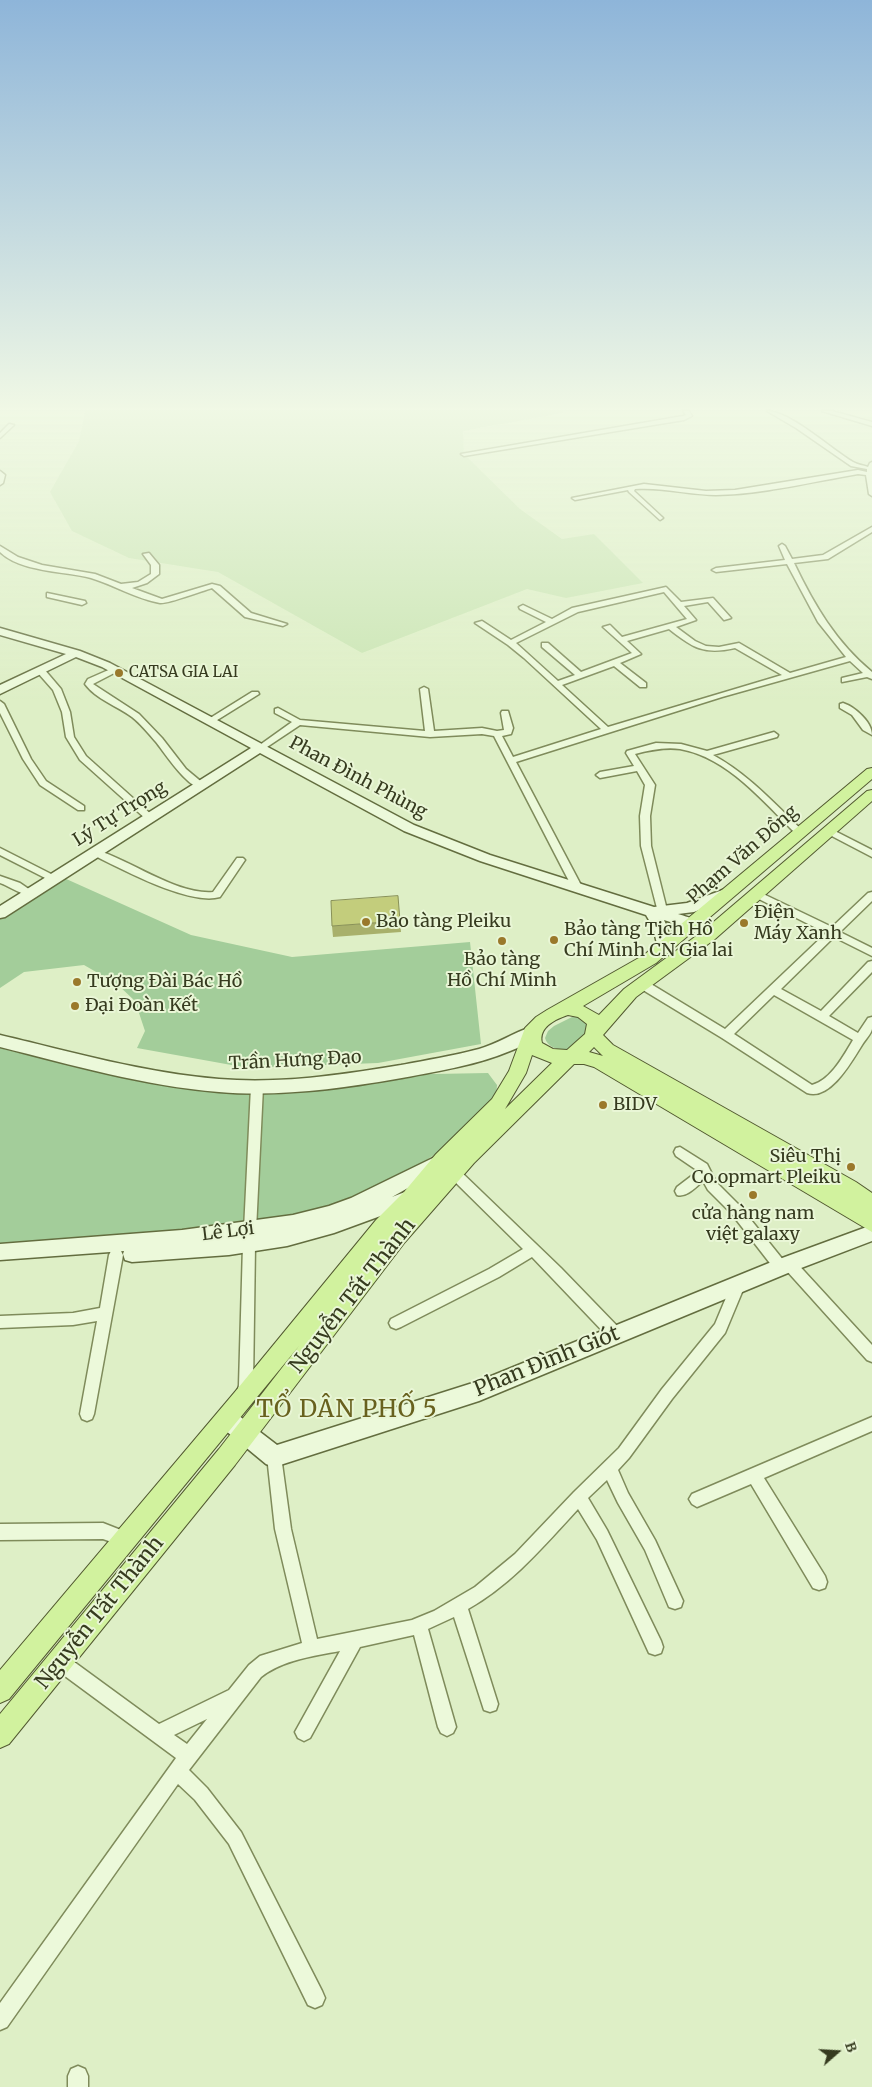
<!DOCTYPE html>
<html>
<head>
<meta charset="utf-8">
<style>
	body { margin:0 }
	#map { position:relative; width:872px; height:2087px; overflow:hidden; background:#deefc6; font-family:Merriweather,serif }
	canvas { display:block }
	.north { position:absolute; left:812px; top:2027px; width:50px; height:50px; -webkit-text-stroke:4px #e9f6d6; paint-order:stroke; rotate:71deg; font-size:14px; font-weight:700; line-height:20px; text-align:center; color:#363b1f }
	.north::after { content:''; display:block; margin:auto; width:18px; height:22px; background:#363b1f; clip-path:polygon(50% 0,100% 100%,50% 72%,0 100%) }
</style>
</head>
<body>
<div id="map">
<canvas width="872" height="2087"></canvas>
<div class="north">B</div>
</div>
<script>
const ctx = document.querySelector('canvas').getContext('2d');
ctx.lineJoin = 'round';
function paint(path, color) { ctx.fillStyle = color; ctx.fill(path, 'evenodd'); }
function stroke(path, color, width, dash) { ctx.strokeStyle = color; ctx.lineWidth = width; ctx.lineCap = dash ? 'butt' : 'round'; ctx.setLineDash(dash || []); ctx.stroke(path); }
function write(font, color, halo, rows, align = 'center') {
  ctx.font = font + ' Merriweather,serif'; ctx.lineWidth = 4; ctx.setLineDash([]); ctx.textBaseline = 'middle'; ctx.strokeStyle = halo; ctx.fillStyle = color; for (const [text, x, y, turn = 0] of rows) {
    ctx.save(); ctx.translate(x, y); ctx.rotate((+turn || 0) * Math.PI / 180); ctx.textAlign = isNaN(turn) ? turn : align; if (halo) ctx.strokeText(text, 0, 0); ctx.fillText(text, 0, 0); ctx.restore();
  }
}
paint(new Path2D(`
	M85,411h478v2l-100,18 1,23 56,55 42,30 32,-5 49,49 -77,15 -39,-9 -165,64 -144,-81 -89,-14 -57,-27 -22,-39 29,-51z`), '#cae5b3');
paint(new Path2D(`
	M64,878l127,57 101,22 178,-15 11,102 -103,19 -130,5 -111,-20 8,-17 -10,-30 -18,-17 -33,-19 -60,7 -24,16v-69z
	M572,1017h9l7,5v10l-21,17c-9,1 -19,-1 -22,-11l3,-7 6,-5z
	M0,1048l101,25 93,11 63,3 123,-12 108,-2 9,12 -1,15 -43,43 -47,30 -35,17 -81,29 -290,33z`), '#a3cd9a');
const street = new Path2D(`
	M683,411h6l3,5 -8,4 -220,36 -3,-2 222,-38 3,-1z
	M767,411c23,0 65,39 86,51 5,3 10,3 15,5l2,-4 2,-1v34l-3,-2 -3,-19 -8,-1c-47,8 -94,20 -142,21 -27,0 -53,-8 -81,-6l-1,2 28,26 1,1 -3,2 -31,-28 -1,-2 -53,10 -3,-2 72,-14 62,7 29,-1 123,-20 9,2v-3l-16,-3 -55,-38z
	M822,411h10l40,11v4z
	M9,424l5,1 -14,13v-5z
	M0,471l5,4 -2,8 -3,2z
	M872,527v5l-44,27 -34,4c20,42 42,79 78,109v7l-5,-2 -25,5v-4l21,-5 -13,-12 -128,36 -206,65 66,125 -1,2h-8l-1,-2 -78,-151 -12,-2 -52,3 -130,-12 -36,24h-6l-1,-2 35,-25 -17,-9v-4l3,-1 22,12 125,11 -5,-42 4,-2 4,2 6,42 48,-3 15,3 7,-1 -3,-17 1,-2h6l5,17 -2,6 -9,2 11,21 88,-28 -77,-71 -16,-13 -33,-22 7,-2 29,19 35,-18 -26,-13 -1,-2 4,-2 29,14 20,-11 94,-21 15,15 32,-4 18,20 -7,2 -16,-18 -24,4 12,14 -20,7 19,14 11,5 13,1 20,-4 51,30 56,-16 -28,-35 -31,-58 -71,8 -4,-2 4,-2 69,-8 -6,-14 3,-2 3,2 7,13 31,-4zM664,592l23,27 -65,18 -12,-12 -7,2 29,26 -51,19 -33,-29h-6v4l33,28 -17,6 -42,-38 62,-31zM669,629c24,19 35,26 66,19l47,27 -174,52 -46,-42 52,-19 26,21h6v-4l-26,-20 21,-9 -14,-13z
	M0,546l18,11 24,8 53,9 26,10 17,-2 13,-8v-9l-8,-11 6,-1 10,12v9l-12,9 -15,5 30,11 50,-15 8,2 31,27 36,11 -4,2 -38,-9 -33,-29c-10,3 -44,16 -52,15 -23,-4 -46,-18 -69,-25 -27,-7 -71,-6 -91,-26z
	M47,593l38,8 1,2 -4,2 -35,-8z
	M113,668l7,2 -27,14 46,30 23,24 24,31 18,15v4c-15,3 -39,-35 -48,-46 -7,-8 -16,-19 -24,-25 -15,-11 -36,-18 -47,-33l3,-5z
	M38,669h6l17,20 9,23 4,25 12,19 67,60v4h-6l-67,-60 -14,-23 -4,-25 -9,-22 -15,-17z
	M252,692h6l1,2 -45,28 -3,1 -4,-3z
	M0,701l4,3 27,55 15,22 38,25v4h-6l-38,-25 -17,-26 -23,-46z
	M843,703c12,4 29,19 29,32l-9,-5 -11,-15 -12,-7v-4z
	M774,732l4,3 -1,2 -64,18c35,19 61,48 89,75v4h-6c-32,-32 -69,-77 -116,-85 -15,-2 -30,1 -45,5l20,31 -5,31 1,30 17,68 -1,2h-8l-18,-70 -1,-30 5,-31 -8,-14 -37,7 -4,-3 4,-3 34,-6 -8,-13 1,-2 29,-8 25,1 26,7z
	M829,828l43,22v7l-46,-24v-4z
	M0,848l57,29 2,2 -5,3 -3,-1 -51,-26z
	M96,850c35,10 80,45 117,42l24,-34h6l2,2 -25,37c-31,9 -98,-28 -127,-42l-2,-2 2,-2z
	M0,876l20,7 16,11 -1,2c-8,2 -26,-10 -35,-13z
	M757,891l75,36 36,-34 4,-1v9l-32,31 32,16v8l-38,-19 -53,52 40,22 47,-49 4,-1v11l-43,44 29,17 10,-15 4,-1c0,3 0,8 0,12 -1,5 -7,11 -10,16 -10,16 -32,56 -55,48l-85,-55 -84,-51 -1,-3 1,-3h8l79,48 101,-96 -73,-37 -1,-2 1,-2zM774,995l79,45c-9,15 -22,40 -41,45l-78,-51z
	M257,1082l4,2 2,3 -7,143 -1,4 -5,2 -5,-2 -1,-4 7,-143 2,-3z
	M680,1147l27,17 9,18 23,23 45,56 5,-3 5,2 78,85v17l-5,-2 -81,-90 -5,3 -5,-2 -45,-58 -23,-23 -5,-9c-7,6 -17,17 -26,14l-2,-4 2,-4 21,-16 -22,-15 -2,-4 2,-4z
	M454,1168l4,1 103,99 60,62 2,5 -2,5 -5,1 -5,-1 -79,-83 -33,20 -98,50 -5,2 -5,-2 -2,-4 2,-4 98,-50 34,-20 -73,-72 -2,-4 2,-4z
	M249,1239l5,2 1,4 -2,140 -4,13 -5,2 -5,-2 -2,-5 2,-8 4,-140 1,-4z
	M116,1249l5,2 2,4 -29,159 -2,5 -5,2 -5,-2 -2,-5 17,-93 -24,4 -73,3v-12l73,-3 27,-5 9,-53 2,-4z
	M738,1279l5,2 2,4 -20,48 -53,66 -43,59 -11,12 10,23 27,47 28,61 -2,6 -6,2 -6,-2 -24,-57 -27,-47 -11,-23 -19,18 19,32 54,111 2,6 -2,6 -6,2 -6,-2 -52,-113 -19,-31c-34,37 -66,75 -110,100l30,95 -2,6 -6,2 -6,-2 -30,-93 -26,12 28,98 -3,6 -6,3 -6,-3 -3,-6 -24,-92 -54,12 -50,91 -6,3 -6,-3 -3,-6 45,-81c-26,5 -58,9 -79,26l-72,93 18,18 34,44 81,159 3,7 -3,7 -7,3 -7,-3 -79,-161 -34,-44 -17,-16 -171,243 -7,3v-27l176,-245 -122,-90 -2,-6 2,-6 6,-2 6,2 93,68 70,-34 20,-25 11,-9 42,-13 -27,-114 -8,-73 2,-5 5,-2 5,2 2,5 10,73 26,110 95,-19 22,-9 41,-24 40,-33 59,-62 45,-44 43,-59 53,-65 18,-43zM207,1719l-20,25 -13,-9z
	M872,1417v14l-108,47 61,98 2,6 -2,6 -6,2 -6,-2 -62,-104 -54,23 -5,-3 -3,-5 3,-5z
	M103,1523l28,11 3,5 -3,5 -5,3 -23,-8 -103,1v-16z
	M78,2066l7,3 3,7v11h-20v-11l3,-7z`);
const secondary = new Path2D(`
	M0,628l80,23 30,12 304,162 76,30 164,52 33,-4 41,-15 5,2 2,3 -2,3 -39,16 -16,2c13,4 31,9 38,21l-2,4c-11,3 -17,-6 -26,-11 -7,-3 -16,-5 -24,-8l3,7 5,21 -3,4 -5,1 -5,-1 -6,-25 -7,-12 -166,-54 -76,-30 -144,-78 -255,164 -5,1v-12l251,-158 -149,-81 -26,-10 -76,37v-9l66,-31 -66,-19z
	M531,1027l6,2 2,4 -2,4c-9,5 -18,11 -27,14 -36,15 -76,21 -114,28 -58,10 -118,18 -177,13 -75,-6 -147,-27 -219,-45v-12c72,17 145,38 219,44 61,5 122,-4 182,-14 26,-5 52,-9 78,-16 18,-5 34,-16 52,-22z
	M439,1155l6,2 3,5 -3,5 -53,30 18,-7 6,3 3,5 -3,5 -82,30 -47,13 -58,9 -97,7 -7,-2 -2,-6 1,-3 -124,9v-16l182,-14 111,-15 36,-9 22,-8z
	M872,1225v16l-84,32 -309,128 -205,66 -8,-3 -46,-38 -3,-7 3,-7 7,-3 7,3 43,33 202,-64 295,-120z`);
const primary = new Path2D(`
	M872,768v11l-216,184 -73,43 16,9 25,-26 79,-58 164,-140 5,-1v11l-157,138 -79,58 -33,38 10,10 243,137 16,11v39l-278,-165 -10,-3h-10l-100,99 -69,79 -170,223 -226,279 -9,4v-34l219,-265 80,-103 -290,353 -9,4v-33l234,-277 142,-173 28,-28 32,-38 56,-55 17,-28 16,-43 11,-11 11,-7 97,-55 223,-186zM568,1015l10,2 9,7 -2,10 -18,16 -14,-1 -11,-6c-4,-16 14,-24 26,-28zM594,1047l9,9 -14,-4zM532,1055l20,8 -47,46 21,-36z`);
stroke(street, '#7f8b5b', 3);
stroke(secondary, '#636d3f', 3);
stroke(primary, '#525930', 2);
paint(street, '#ecf9da');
paint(secondary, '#ecf9da');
paint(primary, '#d1f29e');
paint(new Path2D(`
	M400,921l1,11 -68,5 -1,-11z`), '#a8b06b');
const building = new Path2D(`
	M398,896l2,25 -68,5 -1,-25z`);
paint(building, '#c3cd7c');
stroke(building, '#889057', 1);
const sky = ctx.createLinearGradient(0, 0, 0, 703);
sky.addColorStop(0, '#8eb5d9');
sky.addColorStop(0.58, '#f0f8e5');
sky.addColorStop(1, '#f0f8e500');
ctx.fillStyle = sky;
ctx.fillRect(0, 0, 872, 703);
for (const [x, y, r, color] of [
	[119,673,5,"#9a792b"],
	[366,922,5,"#9a792b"],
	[744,923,5,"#9a792b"],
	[554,940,5,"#9a792b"],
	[502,941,5,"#9a792b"],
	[77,982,5,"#9a792b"],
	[75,1006,5,"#9a792b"],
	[603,1105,5,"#9a792b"],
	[851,1167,5,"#9a792b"],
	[753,1195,5,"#9a792b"]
]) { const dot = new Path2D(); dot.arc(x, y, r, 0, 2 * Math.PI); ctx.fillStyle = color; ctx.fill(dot); stroke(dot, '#e9f6d6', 2); }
write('15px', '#363b1f', '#e9f6d6', [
	["CATSA GIA LAI",129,673]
], 'left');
write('18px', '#363b1f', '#e9f6d6', [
	["Phan Đình Phùng",358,778,28],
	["Lý Tự Trọng",120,814,-32],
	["Phạm Văn Đồng",743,855,-41],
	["Trần Hưng Đạo",295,1061,-3],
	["Lê Lợi",228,1232,-7]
]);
write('18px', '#363b1f', '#e9f6d6', [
	["Điện",754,913],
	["Máy Xanh",754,934],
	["Bảo tàng Pleiku",376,922],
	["Bảo tàng Tịch Hồ",564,930],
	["Chí Minh CN Gia lai",564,951],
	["Bảo tàng",502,960,"center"],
	["Hồ Chí Minh",502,981,"center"],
	["Tượng Đài Bác Hồ",87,982],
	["Đại Đoàn Kết",85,1006],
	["BIDV",613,1105],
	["Siêu Thị",841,1157,"right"],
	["Co.opmart Pleiku",841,1178,"right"],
	["cửa hàng nam",753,1214,"center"],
	["việt galaxy",753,1235,"center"]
], 'left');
write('21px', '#363b1f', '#e9f6d6', [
	["Nguyễn Tất Thành",353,1296,-52],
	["Phan Đình Giót",547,1362,-22],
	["Nguyễn Tất Thành",100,1613,-51]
]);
ctx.letterSpacing = '1px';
write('24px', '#68611e', '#e9f6d6', [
	["TỔ DÂN PHỐ 5",347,1410]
]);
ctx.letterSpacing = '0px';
</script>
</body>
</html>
